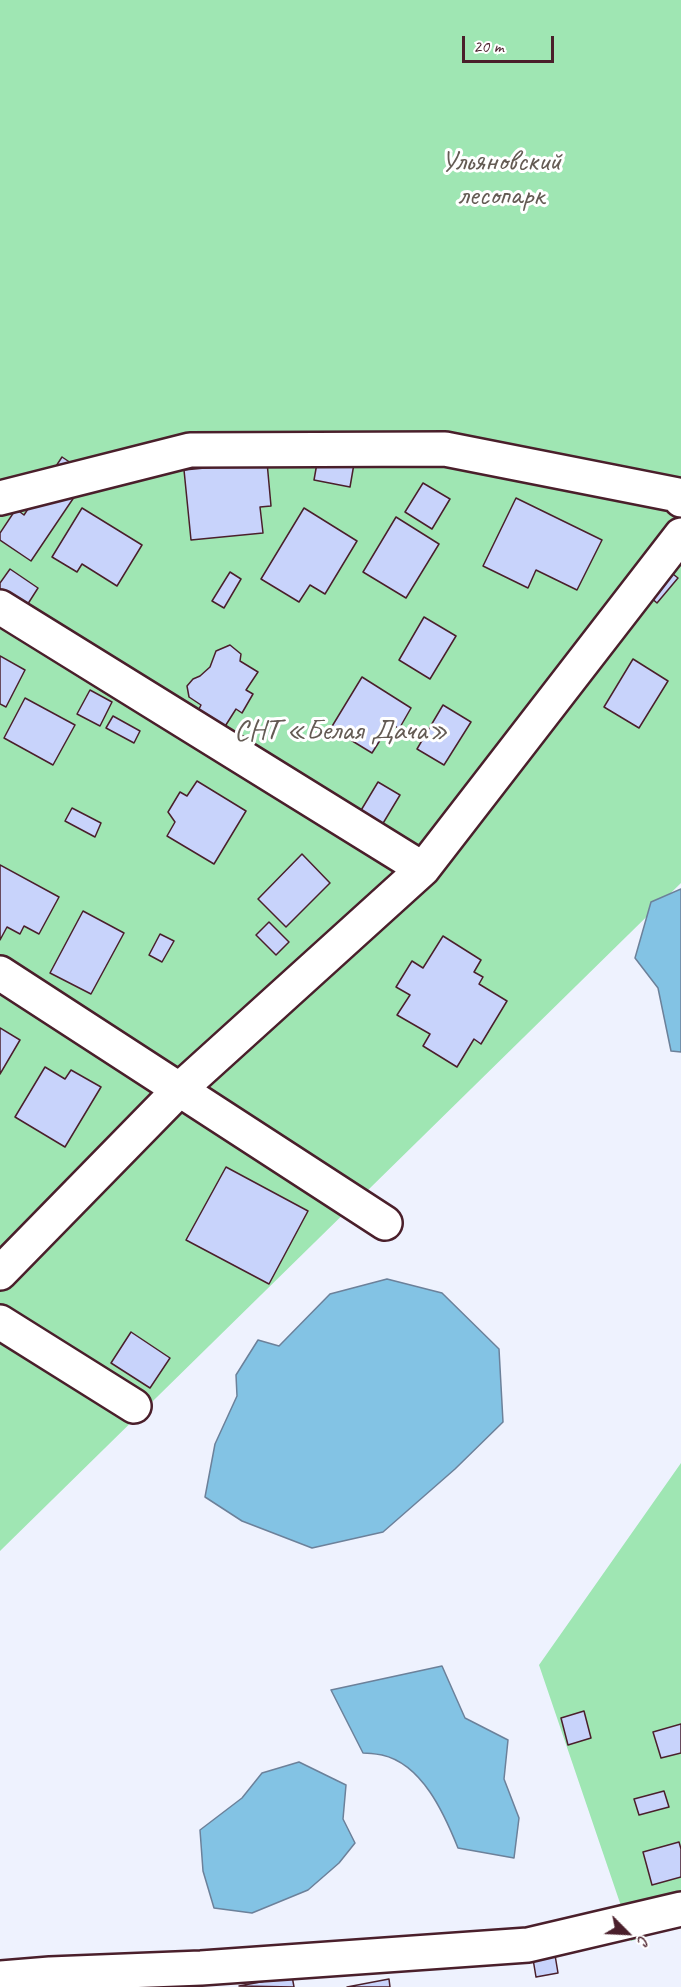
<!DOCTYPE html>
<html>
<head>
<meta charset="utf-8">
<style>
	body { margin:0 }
	#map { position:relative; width:681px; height:1987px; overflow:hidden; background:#eef2fe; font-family:Caveat,sans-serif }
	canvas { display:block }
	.north { position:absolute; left:597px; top:1903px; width:60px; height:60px; -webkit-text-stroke:4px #fff; paint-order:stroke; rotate:114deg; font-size:16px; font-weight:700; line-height:24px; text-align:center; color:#4a1f2b }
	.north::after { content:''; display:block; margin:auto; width:21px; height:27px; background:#4a1f2b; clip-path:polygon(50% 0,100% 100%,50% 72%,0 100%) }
	.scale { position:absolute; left:462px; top:36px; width:92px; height:27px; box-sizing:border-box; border:3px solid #4a1f2b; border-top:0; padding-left:8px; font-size:18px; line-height:21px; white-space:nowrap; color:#4a1f2b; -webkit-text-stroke:4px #fff; paint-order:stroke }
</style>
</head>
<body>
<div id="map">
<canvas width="681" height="1987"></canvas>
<div class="north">С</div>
<div class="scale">20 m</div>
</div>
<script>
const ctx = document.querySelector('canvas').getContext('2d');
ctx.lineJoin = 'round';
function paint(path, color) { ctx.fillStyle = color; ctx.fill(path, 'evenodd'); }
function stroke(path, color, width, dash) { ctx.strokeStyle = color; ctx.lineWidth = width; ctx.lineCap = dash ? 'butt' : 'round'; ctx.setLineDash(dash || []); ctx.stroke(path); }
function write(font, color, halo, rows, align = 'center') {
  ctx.font = font + ' Caveat,sans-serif'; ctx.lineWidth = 6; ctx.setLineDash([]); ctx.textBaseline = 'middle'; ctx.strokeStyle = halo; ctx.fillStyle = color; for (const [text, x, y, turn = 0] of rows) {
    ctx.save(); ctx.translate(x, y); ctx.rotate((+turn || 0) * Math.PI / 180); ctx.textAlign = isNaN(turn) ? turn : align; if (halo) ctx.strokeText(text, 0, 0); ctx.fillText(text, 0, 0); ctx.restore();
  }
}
paint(new Path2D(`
	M0,0h681v883l-681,668z
	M681,1463v463l-50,15 -11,-38 -81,-238z`), '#9fe6b3');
const water = new Path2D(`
	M681,889v163l-10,-1 -13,-63 -23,-30 16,-56z
	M387,1279l55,14 57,56 4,73 -48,47 -72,63 -71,16 -70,-27 -37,-24 10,-53 22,-48 -1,-21 22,-35 21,6 51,-52z
	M442,1666l23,52 43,22 -4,39 15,39 -5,40 -56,-10c-14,-35 -36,-84 -76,-93 -6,-1 -13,-2 -19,-2l-32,-63z
	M299,1762l47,23 -3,34 12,24 -16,20 -31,27 -56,23 -38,-5 -11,-37 -3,-41 42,-32 20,-25z`);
paint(water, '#83c3e4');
stroke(water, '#6c819a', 1.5);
const building = new Path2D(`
	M319,452l36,6 -5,29 -36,-7z
	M62,457l27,18 -58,86 -31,-21v-7l16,-24 8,6z
	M267,462l4,44 -11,1 3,26 -72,7 -7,-70z
	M423,483l27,16 -18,30 -27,-17z
	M516,498l86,42 -25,50 -41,-20 -8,18 -45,-22z
	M82,508l60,37 -25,41 -35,-22 -5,8 -25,-15z
	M304,508l53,33 -32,53 -15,-9 -11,17 -38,-23z
	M396,517l43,27 -33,54 -43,-26z
	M10,569l28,19 -14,22 -24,-16v-11z
	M669,571l9,7 -21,25 -8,-7z
	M230,572l11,7 -17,29 -12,-7z
	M424,617l32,19 -26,43 -31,-19z
	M230,645l11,9 -1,7 18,11 -12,18 7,4 -11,19 -6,-4 -12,19 -26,-17 3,-6 -12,-8 -2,-11 6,-7 7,-3 10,-9 6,-16z
	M0,656l25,14 -19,37 -6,-3z
	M633,659l35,22 -29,47 -35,-21z
	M362,677l49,31 -12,21 -8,-6 -19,30 -41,-25z
	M90,690l22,12 -12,24 -23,-12z
	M25,698l50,27 -22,40 -49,-27z
	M443,705l28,17 -27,43 -27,-16z
	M113,716l27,15 -6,12 -28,-15z
	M197,781l49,30 -32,53 -47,-28 8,-14 -7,-10 12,-20 7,4z
	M378,782l22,13 -21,35 -22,-13z
	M72,808l29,15 -6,14 -30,-16z
	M302,854l28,29 -44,44 -28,-28z
	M0,865l59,32 -20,37 -15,-8 -4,8 -13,-7 -7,13z
	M83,911l41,22 -33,61 -41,-21z
	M269,922l20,20 -13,13 -20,-20z
	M160,934l14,7 -12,21 -13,-7z
	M443,936l38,24 -7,12 9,5 -4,7 28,17 -26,43 -7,-5 -17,28 -34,-21 7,-12 -33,-19 13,-20 -14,-8 16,-26 11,7z
	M0,1028l20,12 -20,34z
	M45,1067l20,12 6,-9 30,17 -36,60 -50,-30z
	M226,1167l82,44 -39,73 -83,-44z
	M131,1332l39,26 -20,30 -39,-25z
	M584,1711l7,27 -23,7 -7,-27z
	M681,1724v29l-20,5 -8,-26z
	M664,1791l5,16 -30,8 -5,-16z
	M679,1842l2,7v28l-29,8 -9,-33z
	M555,1955l3,18 -22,4 -3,-18z
	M292,1976l2,11 -55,-1z
	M389,1979l1,8h-43z`);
paint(building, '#c8d3fb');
stroke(building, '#4a1f2b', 1.5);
const minor = new Path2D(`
	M0,498l190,-48 255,-1 233,46 3,5
	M0,607l423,262
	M0,973l385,250
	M0,1273l180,-184 243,-220 258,-334
	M0,1322l134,84
	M0,1978l50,-4 151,-6 327,-23 153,-36`);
stroke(minor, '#4a1f2b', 38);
stroke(minor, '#fff', 33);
write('30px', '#645b54', '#fff', [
	["Ульяновский",501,162],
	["лесопарк",501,196],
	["СНТ «Белая Дача»",341,731]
]);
</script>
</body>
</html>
